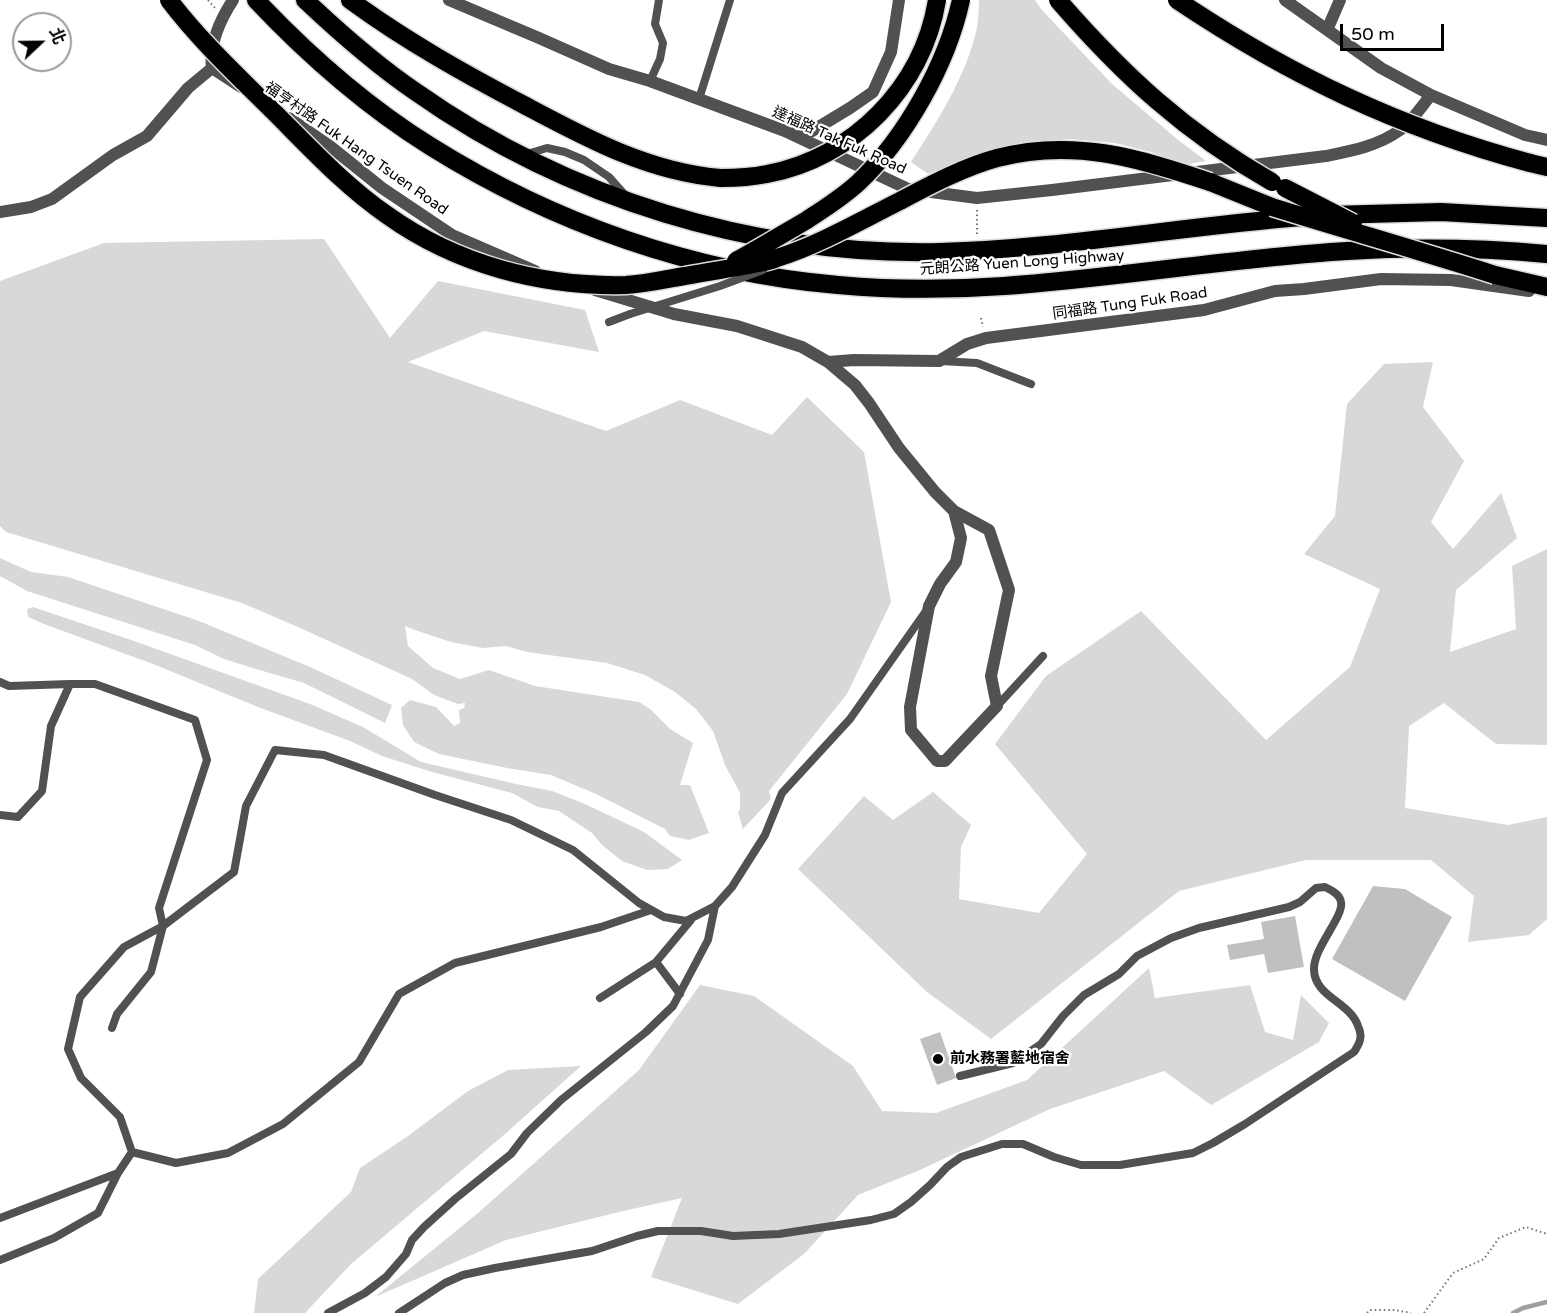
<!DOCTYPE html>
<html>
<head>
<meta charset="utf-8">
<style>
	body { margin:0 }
	#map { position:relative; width:1547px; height:1313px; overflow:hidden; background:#fff; font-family:"Varela Round","Noto Sans TC",sans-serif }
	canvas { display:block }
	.north { position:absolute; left:12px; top:12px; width:60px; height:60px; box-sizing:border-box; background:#fff; border:2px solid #999; border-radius:50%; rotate:68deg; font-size:16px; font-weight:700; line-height:24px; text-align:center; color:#000 }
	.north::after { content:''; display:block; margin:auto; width:21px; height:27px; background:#000; clip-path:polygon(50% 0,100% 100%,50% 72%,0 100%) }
	.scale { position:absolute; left:1340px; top:24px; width:104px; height:27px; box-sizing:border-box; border:3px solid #000; border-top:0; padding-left:8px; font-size:18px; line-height:21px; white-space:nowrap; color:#000; -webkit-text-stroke:4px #fff; paint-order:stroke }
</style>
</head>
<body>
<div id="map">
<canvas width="1547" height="1313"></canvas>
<div class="north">北</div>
<div class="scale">50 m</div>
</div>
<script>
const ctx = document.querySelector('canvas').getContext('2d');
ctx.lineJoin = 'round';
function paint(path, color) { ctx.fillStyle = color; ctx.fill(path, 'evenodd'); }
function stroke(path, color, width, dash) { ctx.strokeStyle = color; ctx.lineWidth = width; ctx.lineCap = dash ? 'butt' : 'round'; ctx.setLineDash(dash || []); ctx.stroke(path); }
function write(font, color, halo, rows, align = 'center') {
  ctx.font = font + ' "Varela Round","Noto Sans TC",sans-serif'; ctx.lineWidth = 4.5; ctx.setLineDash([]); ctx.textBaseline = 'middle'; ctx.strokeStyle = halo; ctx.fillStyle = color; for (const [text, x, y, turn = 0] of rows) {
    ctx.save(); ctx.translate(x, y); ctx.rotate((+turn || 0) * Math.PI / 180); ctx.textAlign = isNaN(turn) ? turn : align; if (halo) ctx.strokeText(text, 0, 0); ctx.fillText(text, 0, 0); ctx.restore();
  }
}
paint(new Path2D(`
	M979,0h56l6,9 71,75 65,55 29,22 -23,4 -32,-13 -36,-9 -44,-4 -39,4 -34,6 -42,14 -28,11 -17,-12c27,-42 55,-85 66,-134 1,-9 2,-19 2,-28z
	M324,239l66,99 48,-57 147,29 14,42 -115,-21 -76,31 198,69 74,-31 92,35 35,-38 57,55 27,150 -44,92 -78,97 2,8 -28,30 -5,-17 2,-2v-17l-15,-28 -12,-34 -17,-22 -21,-17 -30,-17 -38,-12 -80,-11 -21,-6 -23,2 -32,-6 -36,-12 -10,-4 3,20 25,22 27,11 29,-9 46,16 104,16 11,7 20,20 23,14 -13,42h10l19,48 -20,7 -19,-4 -5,-7 -69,-35 -45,-19 -44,-7 -68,-14 -25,-12 -11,-17 -2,-17 9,-8 26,7 18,19 6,-3 -1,-13 5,-2 1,-5 -7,1 -24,-9 -22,-16 -114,-52 -56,-24 -236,-71 -6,-6v-245l104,-38z
	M1433,362l-10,45 41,54 -33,61 22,27 48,-56 16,45 -61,52 -6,62 66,-23 -4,-63 35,-17v196l-51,-1 -52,-41 -35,23 -4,82 103,17 39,-8v102l-18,16 -61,7 6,-46 -43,-36h-125l-127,31 -188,148 -64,-47 -129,-123 66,-73 29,24 40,-28 38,33 -10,22 -2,52 80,14 48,-59 -92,-110 51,-68 95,-65 125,129 84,-73 30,-78 -76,-35 31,-38 12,-112 37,-40z
	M0,558l31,14 37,5 131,44 111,46 82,38 -7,18 -81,-40 -48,-14 -32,-10 -29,-14 -168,-54 -27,-15z
	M33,607l101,34 176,63 53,23 58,35 95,22 36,7 33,13 59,28 38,28 -14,9 -21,1 -25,-9 -20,-16 -10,-12 -33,-22 -21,-4 -26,-14 -80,-21 -50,-16 -32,-15 -92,-34 -105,-43 -109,-40 -16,-7 -1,-8z
	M1149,968l6,30 95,-13 15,47 28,8 8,-45 28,28 -10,19 -108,63 -47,-34 -114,38 -130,61 -62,25 -54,59 -66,50 -87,-27 31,-79 -59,13 -117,29 -131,57 103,-84 161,-143 61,-85 54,11 99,70 29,45 54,2 91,-33z
	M581,1066l-76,68 -154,130 -46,49h-51l4,-34 93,-87 9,-24 48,-32 60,-45 40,-21z`), '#d8d8d8');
stroke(new Path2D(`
	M1513,1313l10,-5 24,-6`), '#9f9f9f', 4.5);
paint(new Path2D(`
	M1373,886l32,3 47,28 -47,84 -73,-42z
	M1295,916l9,51 -36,6 -4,-19 -34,6 -3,-15 37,-6 -3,-17z
	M940,1032l16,46 -19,7 -17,-46z`), '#c0c0c0');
const highway = new Path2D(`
	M256,0c52,55 110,106 174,146 123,77 264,127 408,139 55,5 110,5 166,1 114,-8 228,-28 343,-35 66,-4 134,-3 200,3
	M305,0c35,33 71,65 111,92 152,107 338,164 524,160 121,-3 242,-26 363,-35
	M350,0c56,41 115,74 176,106 62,33 123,66 195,72
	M1530,163l17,4
	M1210,182l62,25
	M1330,215l111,-3 106,6
	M1495,275l52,12`);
stroke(highway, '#dbdbdb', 21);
stroke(new Path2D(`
	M208,0l7,8
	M977,210v24
	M981,318l2,9
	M1367,1313l3,-3h25l16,3
	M1424,1313l29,-40 31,-14 15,-21 27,-11 21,7`), '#737373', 2, [1.5, 3]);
stroke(new Path2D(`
	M650,81l10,-22 3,-16 -8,-19 4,-24
	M699,99l31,-99
	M527,154l20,-6 18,4 19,8 25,17 16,18
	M609,322l21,-8
	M941,361l36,2 54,21
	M0,682l9,4 61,-2
	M997,706l46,-50
	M0,815l18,2 24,-26 9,-65 19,-42h25l100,36 12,40 -48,148 4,18 -12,46 -34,42 -5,14
	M656,962l24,32
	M600,998l56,-36 35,-42
	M132,1152l44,11 52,-10 55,-29 76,-62 40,-68 56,-31 146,-36 50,-17
	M0,1218l118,-45
	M0,1260l54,-22 44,-25 20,-40 14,-21 -12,-35 -39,-39 -13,-29 12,-52 44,-50 39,-21 71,-54 12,-66 29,-56 49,5 111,40 76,25 62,30 66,53 25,14 22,4 29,-15
	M328,1313l37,-20 21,-16 20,-23 6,-14 12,-13 31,-28 56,-45 16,-21 34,-33 85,-68 27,-26 35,-66 7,-34 17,-19 33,-52 17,-42 68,-74 76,-108
	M399,1313l46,-30 18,-8 32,-7 97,-17 45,-15 21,-5h43l32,5 46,-2 92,-14 23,-6 17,-12 19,-17 17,-18 14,-10 41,-13h21l31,13 27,8h39l73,-12 20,-10 32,-19 109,-72c2,-3 5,-8 6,-12 1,-4 0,-10 -2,-14 -8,-24 -43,-29 -44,-56 -1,-22 30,-53 27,-68 -1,-8 -10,-12 -16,-15l-9,1 -16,14 -11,5 -90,21 -28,10 -34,18 -18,18 -35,21 -21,21 -22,28 -28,19 -53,13`), '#515151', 8);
stroke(new Path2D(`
	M233,0c-13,20 -24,44 -21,68l29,19
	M449,0l90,38 70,31 41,12 135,50 123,58 69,9 75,-8 274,-34c25,-5 52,-10 74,-26 12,-8 21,-23 31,-35
	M1285,0l96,68 50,27 94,40 22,5
	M1327,30l13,-30
	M289,118l42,29 51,41 70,47 83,36
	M790,131h22l38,-23 23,-16 18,-40 8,-52
	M0,212l31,-5 21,-8 61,-44 34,-19 41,-48 24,-20
	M595,290l79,24 63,12 65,21 26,15 27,23 14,18 30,45 36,44 19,19 7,27 -5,24 -16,22 -11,22 -19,101 1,23 26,31h8l52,-55 -6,-30 18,-86 -20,-60 -35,-19
	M828,362l26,-2 85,1 28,-17 19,-6 218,-28 71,-19 29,-2 77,-10 70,1 78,11`), '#515151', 12);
stroke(highway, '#000', 18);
const highwayBridge = new Path2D(`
	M169,0c31,41 69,76 105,112 36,36 71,74 113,103 70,50 155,72 239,70 20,-1 40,-6 59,-9 21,-4 42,-7 64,-11 9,-2 19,-3 28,-7 44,-14 83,-37 123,-57 30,-16 64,-34 97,-43 76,-20 142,0 213,24
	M1058,0c65,75 128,133 214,182
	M1177,0c112,75 222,128 353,163
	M721,178c16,0 31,-1 46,-4 86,-16 156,-87 170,-174
	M1285,188l68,35
	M1272,207c74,23 149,44 223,68
	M736,261c24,-13 47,-27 71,-41 18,-12 36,-23 52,-38 47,-45 88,-118 102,-182`);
stroke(highwayBridge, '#dbdbdb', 21, []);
stroke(new Path2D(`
	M630,314l90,-28 43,-16`), '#515151', 8);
stroke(highwayBridge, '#000', 18);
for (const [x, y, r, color] of [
	[938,1059,6,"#000"]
]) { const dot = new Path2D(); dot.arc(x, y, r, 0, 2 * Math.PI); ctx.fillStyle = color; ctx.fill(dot); stroke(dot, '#fff', 2); }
write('15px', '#000', '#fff', [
	["達福路 Tak Fuk Road",839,141,24],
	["福亨村路 Fuk Hang Tsuen Road",356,149,35],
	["元朗公路 Yuen Long Highway",1022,263,-4],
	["同福路 Tung Fuk Road",1130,304,-8]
]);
write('bold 15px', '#000', '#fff', [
	["前水務署藍地宿舍",950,1059]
], 'left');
</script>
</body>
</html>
